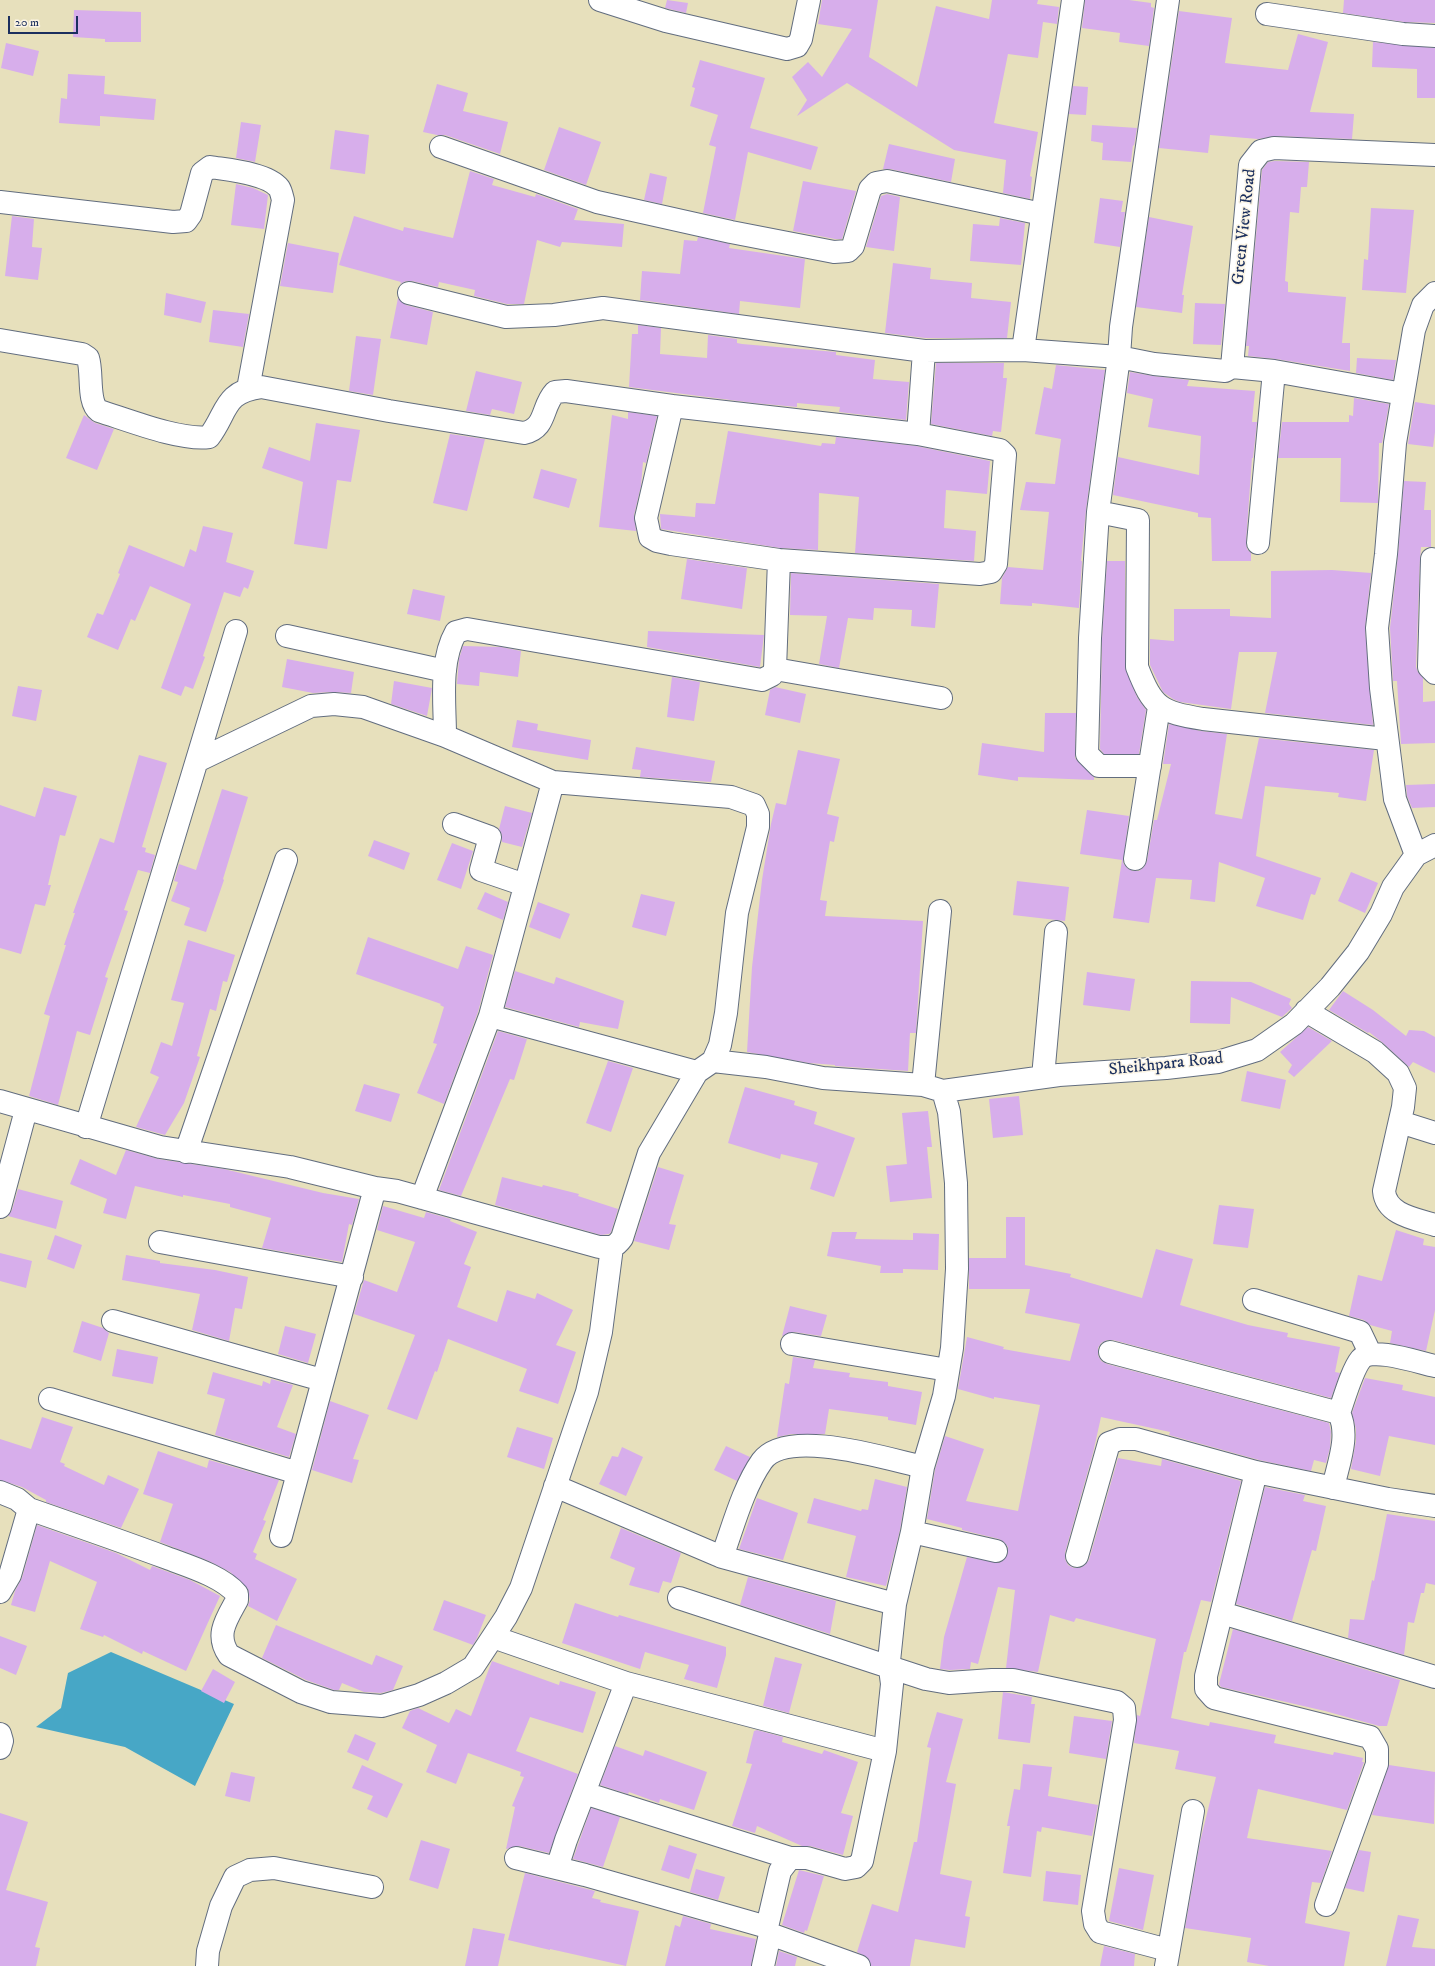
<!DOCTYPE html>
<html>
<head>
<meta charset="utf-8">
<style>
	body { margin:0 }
	#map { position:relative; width:1435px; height:1966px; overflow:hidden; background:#e7e0bc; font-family:"IM FELL DW Pica",serif }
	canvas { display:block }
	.scale { position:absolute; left:8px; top:16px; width:70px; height:18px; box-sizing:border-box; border:2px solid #1b2f5e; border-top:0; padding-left:5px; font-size:12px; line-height:14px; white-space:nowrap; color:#1b2f5e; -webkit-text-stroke:3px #fcf5e5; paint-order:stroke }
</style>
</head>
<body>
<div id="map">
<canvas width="1435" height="1966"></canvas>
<div class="scale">20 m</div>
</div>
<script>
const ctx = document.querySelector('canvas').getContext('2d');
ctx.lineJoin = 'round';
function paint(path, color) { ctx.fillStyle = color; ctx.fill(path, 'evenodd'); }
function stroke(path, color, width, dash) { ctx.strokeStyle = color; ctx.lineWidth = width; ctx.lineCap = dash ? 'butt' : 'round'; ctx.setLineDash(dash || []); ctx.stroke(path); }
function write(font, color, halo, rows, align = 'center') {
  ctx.font = font + ' "IM FELL DW Pica",serif'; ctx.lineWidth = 3; ctx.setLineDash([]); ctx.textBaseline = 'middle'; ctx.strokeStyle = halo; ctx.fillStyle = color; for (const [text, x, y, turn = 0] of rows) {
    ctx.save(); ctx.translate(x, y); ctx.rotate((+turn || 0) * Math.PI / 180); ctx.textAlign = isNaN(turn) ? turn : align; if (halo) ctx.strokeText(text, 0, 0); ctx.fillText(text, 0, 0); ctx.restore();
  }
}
paint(new Path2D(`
	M111,1652l123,52 -39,82 -70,-39 -89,-20 25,-19 7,-35z`), '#47a7c6');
paint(new Path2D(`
	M667,0l21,3 -2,10 -21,-5z
	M822,0h56l-9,57 48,30 19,-81 53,13 3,-19h46l-1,4 22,3 -2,17 -14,-2 -5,36 -30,-4 -14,69 44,9 -8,44 2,1 -2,22 -27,-6 3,-33 -52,-10 -107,-67 -50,33 10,-16 -15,-23 16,-15 14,15 30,-48 -34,-5z
	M1085,0h44l22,3v4l3,1 -5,38 -30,-4 1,-9 -38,-5z
	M1344,0h91v23l-31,-1 -61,-9z
	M74,10l67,2v30h-36v-3l-32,-2z
	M1179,11l53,7 -7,45 63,7 10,-36 30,8 -18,70 44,2 -2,25 -77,-3 -17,3 -48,-4 -2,18 -49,-5z
	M1373,42l62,6v50h-18v-29l-45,-2z
	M6,43l33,8 -6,25 -32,-8z
	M700,60l65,18 -15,50 68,19 -7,23 -63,-18 -13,68 -32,-7 13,-66 -7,-2 9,-30 -28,-9 5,-18 -3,-1z
	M68,74l37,2 -1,18 52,5 -2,21 -54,-4v10l-41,-3 2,-25 6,1z
	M437,84l31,9 -5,18 45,11 -8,32 -55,-19h-8l-14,-3z
	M1073,86l15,1 -2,28 -17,-1z
	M241,122l20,3 -6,37 -19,-4z
	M1092,125l45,3 -3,18 -1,-1 -2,17 -29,-2 1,-17 -12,-2z
	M559,127l42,15 -15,43 -42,-15z
	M335,130l34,5 -4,39 -35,-5z
	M889,144l66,15 -4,23 -61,-13h-7z
	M1275,161l34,1 -2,25h-6l-2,26 -9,-1 -5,69 3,1v10l58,5 -4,46h8v28l-74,-12 -28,-3 1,-10h-3l16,-176 6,-8z
	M470,171l24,8 -2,6 43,12 1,-3 42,15 -4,11 50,4 -2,23 -60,-5 -2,5 -23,-7 -13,64h-17l-33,-8 1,-6 -36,-8 -1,5 -26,-6h-6l-6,3 1,-2 -62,-17 15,-49 49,15 1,-4 49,11z
	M650,173l17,4 -5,27 -18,-4z
	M803,181l53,10 -14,48h-7l-42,-8z
	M236,184l17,4 15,7 -4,34 -33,-4z
	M887,194l13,3 -6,54 -28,-4 15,-51z
	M1100,198l23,3 -2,11h4l-5,35 -26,-4z
	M1371,208l43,2 -8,83 -44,-3 2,-31 4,1z
	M12,216l22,3 -2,28 10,1 -4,32 -33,-4z
	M1149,217l44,9 -11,69h2l-2,18 -46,-6z
	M1000,218l25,5 -4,42 -51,-4 3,-37 26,2z
	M698,237l32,7 -1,4 76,11 -5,49 -60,-7 -1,13 -99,-14 2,-29 38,3 4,-34 13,1z
	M288,243l51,10 -6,40 -53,-7z
	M893,263l38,5 -1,11 42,4 -1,15 40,4 -4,36h-82l-40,-5z
	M166,293l40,9 -5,21 -37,-8z
	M398,298l8,7 27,7 -6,33 -37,-7z
	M1195,303l30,1 -4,41 -28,-1z
	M213,310l36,4 -6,33 -34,-5z
	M638,325l23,3 -1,26 47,4 1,-23 29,4v4l5,1 94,8v3l39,5 -2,19 36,3 -3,38 -67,-8 1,-5 -43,-4v4l-43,-4 -125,-16 3,-53h6z
	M356,336l25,3 -8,56 -24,-4z
	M1357,358l39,2 -3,20 -37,-7z
	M936,363h68l-1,15h4l-6,54 -8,-1 -1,5 -61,-12z
	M1056,365l49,5 -19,140 -5,51h1l-3,47 -47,-5v3l-32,-2 2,-26 6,-11 35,3 6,-58 -29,-2 6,-28 29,2 6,-45 -26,-5 9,-47 8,2z
	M476,371l46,11 -8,32 -22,-5 -2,6 -24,-4z
	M1130,372l23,4 36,4 -2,6 68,5 -3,31h5l-4,36h-1l-6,84 1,7 4,4v8h-39l-1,-43 -13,-1v-4l-85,-18 5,-38 81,18 2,-39 -53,-9 5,-28 -26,-6z
	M1354,398l35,6 -7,39h-3l-1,60 -38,-1 1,-44h-63l4,-36h67v-7l4,1z
	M1415,402l20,3v27l-2,15 -25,-3z
	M628,412l29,4 -11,47 -3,-1 -2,24 -7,29 2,16 -37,-4 13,-112 16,4z
	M84,415l11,8 19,6 -17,41 -31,-12z
	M316,423l44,7 -9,52 -14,-2 -10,69 -33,-5 9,-62 -41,-14 7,-21 41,14z
	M728,431l93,15 1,-3 13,1 1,-7 80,9 74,15 -3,33 -41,-4 -2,38 32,3 -2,30 -119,-8 4,-56 -40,-4 -1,57 -38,-2 -119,-19 -1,-15 35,3 1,-14 19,1z
	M450,434l35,5 -18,72 -34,-8z
	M541,469l36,10 -8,29 -36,-10z
	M1404,481l22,1 -2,28h7v37h-10l-1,12 -4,108 2,5 5,6v24l12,-1v42l-34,1 -4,-63h-4l-3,-53 8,-73z
	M203,526l30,7 -7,29 28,9 -6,18 -4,-2 -4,10 -16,-5 -21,64 2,1 -12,32 -8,-3 -4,10 -20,-8 30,-84 -41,-18 -15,35 -4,-2 -13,31 -31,-13 10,-24 6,2 17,-41 -2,-1 11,-28 55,22 6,-18 6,3z
	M687,559l60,9 -5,41 -61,-10z
	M1107,561h18v106l12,30 9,13 -7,44h-35l-4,-5 2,-110z
	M1332,570l39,3 -6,56 8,96 -108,-12 12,-61h-38l-8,57 -51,-7 -7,-3 -10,-7 -13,-27v-26l24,2v-32h56v7l41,2v-47z
	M791,573l148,11 -4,44 -24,-2 1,-16 -38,-2 -1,12 -25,-2 -9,50 -20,-4 8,-48 -37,-1z
	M413,589l32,7 -5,25 -33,-7z
	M648,631l116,4 -4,32 -113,-20z
	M463,646l38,1 20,4 -3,26 -38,-5 -1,14 -22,-2 2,-25z
	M287,659l67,13 -3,21 -18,-1 -20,1 -31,-6z
	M672,677l28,5 -6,39 -27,-4z
	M394,681l38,7 -5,28 -36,-12z
	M18,686l24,4 -6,31 -24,-5z
	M775,687l31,7 -6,29 -35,-8 5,-25z
	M1045,713h31l-1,45 19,19v3l-76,-3v4l-40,-6 4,-32 62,9z
	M517,720l21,4 -1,6 54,10 -3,20 -76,-13z
	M1169,724l32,7 26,3 -12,80 27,5 17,-81 115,12 -8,51 -28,-4 1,-4 -74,-7 -9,70 65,22 -6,17 -4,-1 -8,26 -47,-14 9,-28 -46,-16 -4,40 -25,-3 2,-19 -36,-2 -7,45 -36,-5 9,-58 -42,-6 7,-44 42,6 -6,47 4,5 6,3h6l5,-4 3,-6 7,-41h3l14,-56h-8z
	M636,747l79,14 -4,21 -71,-5 1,-7 -9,-1z
	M798,750l42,9 -13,55 12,3 -5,25 -4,-1 -10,59 7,1 -2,15 98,5 -7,112h-6l-2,38 -73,-5v-1l-26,-2 -62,-11 5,-85 10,-87 9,-56 5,-21 10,2z
	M139,755l28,8 -25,84 4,1 -1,4 10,3 -5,18 -12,-3 -14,40 4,1 -23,66 3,1 -18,57 -13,-4 -19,74 -29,-9 21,-80 -6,-2 22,-69h-2l11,-32h-2l27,-75 14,5z
	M1435,784v23l-23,1 -5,-12 -1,-11z
	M44,787l33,9 -12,40 -5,-1 -12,50h3l-6,21 -10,-2 -14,50 -21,-6v-143l35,12z
	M222,789l26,8 -25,82 1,1 -18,52 -22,-7 6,-17 -19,-7 7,-19 -4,-1 5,-17 17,6z
	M505,806l27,7 -10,34 -20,-5v-7l-3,-6z
	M374,840l36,13 -6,17 -36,-14z
	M452,843l21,8 -12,38 -24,-9z
	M1351,872l27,11 -13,30 -27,-12z
	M1017,881l52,6 -4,34 -52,-6z
	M485,892l23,10 -5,18 -26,-11z
	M641,894l34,8 -9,34 -34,-9z
	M538,902l32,12 -10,25 -31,-12z
	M368,937l90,32 8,-23 27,9 -15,57 -34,92 -27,-11 20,-49 -4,-1 11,-36 -4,-2 1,-1 -85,-30z
	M188,940l47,15 -8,27 -4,-1 -7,30 -6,-2 -13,47 3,1 -16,46 -19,32 -29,-8 23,-50 -9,-4 11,-31 11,4 12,-43 -13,-3z
	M515,971l39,13 2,-7 68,24 -6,28 -38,-7 -1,5 -74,-20z
	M1087,972l48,7 -5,32 -47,-6z
	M1191,981l60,1 40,17 -2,5 3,4 -10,9 -51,-20 -1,27 -40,-1z
	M1343,991l30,19 33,26 3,-6 15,1 11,6v36l-22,-11 -4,5 -26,-24 -14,-11 -1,1 -39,-23z
	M1308,1027l24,14 -38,36 -6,-5 4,-7 -12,-13z
	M498,1031l29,8 -13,41 -4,-1 -49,117 -22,-6z
	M608,1061l25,7 -22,64 -25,-9z
	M1247,1071l39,9 -6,29 -39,-8z
	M364,1084l36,10 -9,28 -36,-11z
	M745,1087l50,14 -1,4 23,7 -3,12 41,14 -21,59 -24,-8 8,-26 -37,-9 -1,5 -52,-16z
	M1019,1096l4,39 -30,3 -4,-39z
	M928,1111l4,36h-5l5,51 -42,4 -4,-36 21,-2 -5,-51z
	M126,1150l32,9 66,10 99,24 36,6 -7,26 -3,-1 -7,38 -80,-14 9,-30 -41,-11v-3l-47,-9v2l-48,-11 -9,33 -23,-6 4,-14 -37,-15 10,-25 36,16z
	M658,1167l26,8 -15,49 7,1 -7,25 -35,-9z
	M502,1177l40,10 1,-2 36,9 -1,2 40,13 -7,23 -2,2 -8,1 -106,-30z
	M18,1189l45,12 -7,28 -48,-13 4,-6z
	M1219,1205l35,4 -6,39 -35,-4z
	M383,1206l41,12 2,-6 25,7 -1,2 27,11 -13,32 7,3 -14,40 40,15 10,-32 28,9 2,-6 36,17 -17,35 20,7 -18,52 -39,-13 8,-22 -79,-30 -11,33 -2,-1 -18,49 -30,-11 28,-74 -61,-21 10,-34 33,12 18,-50 -38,-12z
	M1006,1217h19v48l46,9 -1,3 72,21 14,-49 37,10 -13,46 68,20 40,8 -1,4 53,10 -5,25 5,1 -9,25 -218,-58h-6l-6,3 -3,5v7l3,6 6,3 222,59 2,9 -1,16 -4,15 -12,-3 -3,11 -52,-11 -90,-25 1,-3 -69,-15 -8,36 -28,100v6l3,6 6,3h6l5,-3 4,-5 29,-102 43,8 1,-7 79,22 -30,121 -10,-2 -15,52h-2l-13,66 38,8 1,-4 66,13 -2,8 59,12 1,-3 29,6 -1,4h2l-17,48 -89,-21 -11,49 85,13 -11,32 -9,-1 -7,41 45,9 -6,34h-75l-22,-4 4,-24 -66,-10 15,-86 16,-65 -41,-8 4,-18 -45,-8 3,-28 3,1 16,-77 -80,-21 -2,4 -24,-7 -12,57 -32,-4 9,-78 -17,-3 -20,77 -7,-2 -1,7 -20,1 -10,-1 4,-32 23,-80 32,6 6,-4 3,-6v-6l-4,-5 -5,-3 -37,-9v-2l-35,-9 8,-49 10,-34 39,13 -18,52 52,10 22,-106 -46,-8v2l-36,-10 9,-52 37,10 -1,2 67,12 10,-37 -55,-11 5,-24h-61v-31h37z
	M1396,1230l28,9 -1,6 12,2v63l-9,41 -36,-8 2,-12 -22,-6 -6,-5 -15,-4 9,-41 24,6z
	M832,1232h25l-2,7 58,1v-7l26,1 -1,36 -35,-1v4h-23l1,-7 -54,-10z
	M55,1235l27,10 -8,24 -27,-10z
	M0,1253l32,8 -6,27 -26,-7z
	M126,1255l34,6v2l55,7 33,7 -6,32 -7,-1 -6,33 -37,-11 8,-36 -78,-14z
	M790,1306l37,9 -6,21 -27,-4 -12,4z
	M82,1321l21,7 6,5 -8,28 -28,-9z
	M285,1326l31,8 -8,29 -30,-9z
	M117,1349l41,8 -5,27 -41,-8z
	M793,1357l22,3 -2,8 37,5 -1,4 39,5v4l34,6 -6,33 -28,-5v-3l-59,-8 -4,25h-33l-15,3 8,-54 4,1z
	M213,1372l49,14 1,-5 7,3 1,-5 22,6 -16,42 19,7 -7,23 -74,-22 10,-36 -18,-5z
	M1365,1378l38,7 -1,5 33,7v48l-46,-9 -9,40 -29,-7 5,-28v-12l-4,-16z
	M330,1401l39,14 -16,44 6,1 -7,23 -40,-13z
	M42,1417l31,10 -13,35 5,2 -1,2 40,19 4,-10 31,14 -18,39 -75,-26v-2l-24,-13 -22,-7v-41l31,10z
	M517,1427l36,11 -9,31 -37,-12z
	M726,1446l24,11 -13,24 -23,-11z
	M622,1447l21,10 -17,39 -27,-12 13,-28 6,1z
	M158,1451l49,17 2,-8 70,20 -16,40 3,1 -13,31 4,2 -2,5 42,20 -20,42 -29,-15 2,-6 -2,-11 -18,-17 -21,-11 -49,-19 13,-38 -30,-10z
	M875,1479l32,8 -7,43 -14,56 -40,-9 10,-41 -49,-13 7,-25 47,13 1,-2 6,1z
	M1265,1487l40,8 -2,6 23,5 -10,45 -4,-1 -20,71 -56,-17z
	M757,1498l41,15 -15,47 -44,-11z
	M1387,1514l48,7v64l-9,-2 -2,10h-3l-7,30 -6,-1 -4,33 -56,-17 2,-19 14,1 8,-40 2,1z
	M37,1525l79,28 34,17 2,-4 38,14 30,16 -34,75 -43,-20 -1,3 -38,-19 -1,2 -23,-8 17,-47 -47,-21 -15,51 -24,-7 4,-14 7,-13z
	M621,1528l60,25 -10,30 -8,-2 -4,12 -30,-8 6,-17 -25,-10z
	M748,1577l88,24 -6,33 -90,-29z
	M444,1600l42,15 -9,23 -4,7 -40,-15z
	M575,1603l43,14 1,-2 107,32v8l-9,33 -33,-9 5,-14 -44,-13 -5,17 -78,-26z
	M276,1625l96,40 4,-10 27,11 -10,24 -12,3 -17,-1 -22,-9 -3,7h-5l-28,-10 -44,-22z
	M1233,1629l167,51 -13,46h-8l-54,-15 -104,-24 -2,-3z
	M0,1636l27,10 -11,29 -16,-7z
	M775,1657l27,7 -13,49 -26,-7z
	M492,1661l67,24 1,-4 36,11 -13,41 -53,-16 -14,34 62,23 -29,79 -30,-7 -13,3 9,-42 -3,-1 12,-29 -4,-1 1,-4 -53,-19 -12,31 -30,-12 11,-27 -35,-17 8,-17 8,-3 31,15 7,-14 15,7z
	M213,1669l22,13 -11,21 -23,-12z
	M1003,1692l29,5 -1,7h4l-5,39 -32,-4z
	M937,1712l26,7 -17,63 10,2 -16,90 32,7 -7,35 5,1 -5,31 -50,-9 -5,27h-39l-3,-8 -11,-6 15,-48 26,8 16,-70h3l14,-94 -4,-1z
	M1074,1716l38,5 -6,38 -37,-6z
	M757,1730l26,7 -1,5 40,12 2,-4 34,12 -17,51 12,3 -10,39 -33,-9h-8l-45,-20 -2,7 -23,-7 20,-62 -6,-1 8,-32z
	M355,1734l21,9 -8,18 -21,-9z
	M615,1746l28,10 2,-6 62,22 -13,38 -34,-11 -1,4 -30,-11 -1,2 -28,-9z
	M1023,1764l29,3 -4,29 50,9 -6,31 -50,-9 -1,5 -4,-1 -6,46 -28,-4 7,-47h-3l7,-37 6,1z
	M362,1765l41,19 -16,34 -20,-9 6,-13 -21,-8z
	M1389,1765l46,7 -1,52 -62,-9z
	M231,1772l24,5 -5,25 -25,-6z
	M591,1808l29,9 -17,50 -30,-8z
	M0,1813l28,9 -22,68 42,12 -13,45 5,1 -4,18h-36z
	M421,1840l29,9 -12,40 -29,-9z
	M669,1845l28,9 -8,25 -28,-9z
	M1359,1850l12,2 -7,40 -19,-4z
	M1119,1868l35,7 -11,55 -34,-9z
	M696,1869l29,8 -7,23 -28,-8z
	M799,1870l25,6 -17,55 -2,-1 -1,3 -22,-8z
	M1046,1871l35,4 -3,30 -35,-4z
	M525,1873l70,18 -3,7 9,2 -1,2 39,9 -13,55 -76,-17v1l-42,-10z
	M1398,1915l21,4 -7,28 23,2v17h-49z
	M683,1916l28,8 -1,5 46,10 -5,27h-86l10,-41 5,2z
	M473,1928l32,6 -7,32h-33z
	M1104,1946l31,8 -1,12h-34z
	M779,1951l18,6 -2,9h-19z`), '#d7aeeb');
const minor = new Path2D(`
	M600,0l66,21 121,28 10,-3 4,-7 8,-39
	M1073,0l-50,350 96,7 2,-30 47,-327
	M1267,14l136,20 32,2
	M441,147l156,55 134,30 103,20 14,-1 5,-5 17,-57 6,-6 11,-2 155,33
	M0,202l173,20 13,-1 5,-7 11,-41 8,-6c18,3 57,6 69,21 2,3 3,8 4,12l-35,189
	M409,293l97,24 48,-2 49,-7 321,43
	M0,340l82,14 6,4c5,15 -1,44 11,53 29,9 82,30 110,26 19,-25 14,-45 52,-50l128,24 135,22c23,-5 17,-26 31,-41l11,-1 106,15
	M1232,367l42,4 129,23
	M918,434l82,16 5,5 -9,109 -5,8 -11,2 -201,-14 -108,-16 -14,-3 -7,-4 -4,-19 26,-112 246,28 6,-83 99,-1
	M1098,512l40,8 -1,147c16,41 23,45 66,52l183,20
	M1258,543l16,-172
	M1435,560l-3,-1 -3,108 6,6
	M287,636l158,35
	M775,669l166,29
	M197,761l114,-55 23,-2 29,3 82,29
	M1150,766h-51l-12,-12 3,-116 8,-126 21,-155 35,7 71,7 7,-4 18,-202 11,-14 13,-3 161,7
	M454,824l36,13 -9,33 44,15
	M1416,855l-21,-56 -14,-111 -4,-60 9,-74 9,-111 19,-113 9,-25 12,-12
	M1135,859l24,-152
	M1306,1011l69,41 23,21 7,15 -2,19 -19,84c2,24 32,28 51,34
	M490,1016l207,56
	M713,1061l53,6 57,11 100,7 20,6 116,-16 107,-7 52,-6 39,-12 37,-26 36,-37 28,-35 23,-38 12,-27 23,-32 19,-10
	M1043,1077l13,-145
	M923,1085l17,-174
	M0,1101l160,46 130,20 85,21 22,3 202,56c12,0 16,1 23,-9l27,-85 48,-81 16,-11 7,-16 6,-32 11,-100 21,-86v-13l-4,-9 -23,-8 -178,-15 -108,-46c0,-33 -6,-74 11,-104l11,-3 295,51 10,-5 3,-6 4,-109
	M1400,1122l35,11
	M86,1127l150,-496
	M186,1152l100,-292
	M422,1198l68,-182 63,-234
	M0,1207l26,-97
	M160,1242l192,35
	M1254,1300l106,32 10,21
	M113,1321l209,59
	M792,1344l156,26
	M1110,1352l229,61c11,23 -1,51 -6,75
	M50,1399l248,74
	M1339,1413c5,-14 13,-43 22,-54 10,-13 59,4 74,7
	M1256,1472l-50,204v13l8,9 156,39 7,12v15l-51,141
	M555,1486l167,71 173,47
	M0,1492l17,7 12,10 -19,66 -10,17
	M29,1509c46,16 92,32 138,49 21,8 55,18 70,36v6c-11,20 -22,35 -8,55l72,37 30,10 51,4 37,-11 27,-12 27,-16 33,-50 15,-29 66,-196 14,-60 11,-85
	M912,1532l84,19
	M281,1536l94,-348
	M1077,1556l32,-113 11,-4h16l120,33 132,27 47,7
	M722,1557c11,-30 21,-69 40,-96 25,-34 125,-2 161,6
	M679,1598l247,81 23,4 43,-3h21l104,22 7,6 1,12 -32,191 2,13 5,8 68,18
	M1222,1613l213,64
	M493,1637l133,46 259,68
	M0,1734l2,7 -2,7
	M584,1793l206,65
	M516,1858l69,17 182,52
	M557,1868l9,-28 60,-157
	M207,1966l1,-15 13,-45 14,-29 15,-7 24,-2 98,19
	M763,1966l7,-32
	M859,1966l-89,-32 -3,-7 13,-56 10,-13h17l38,11 11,-2 6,-6 23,-110 7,-67 -3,-23 6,-57 17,-72 11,-65 21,-71 8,-48 5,-79 -1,-86 -7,-71 -6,-21
	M1166,1966l27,-155`);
stroke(minor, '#626d7f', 24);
stroke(minor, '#fff', 22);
write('17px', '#1b2f5e', '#fcf5e5', [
	["Green View Road",1245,227,-84],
	["Sheikhpara Road",1166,1065,-6]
]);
</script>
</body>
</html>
